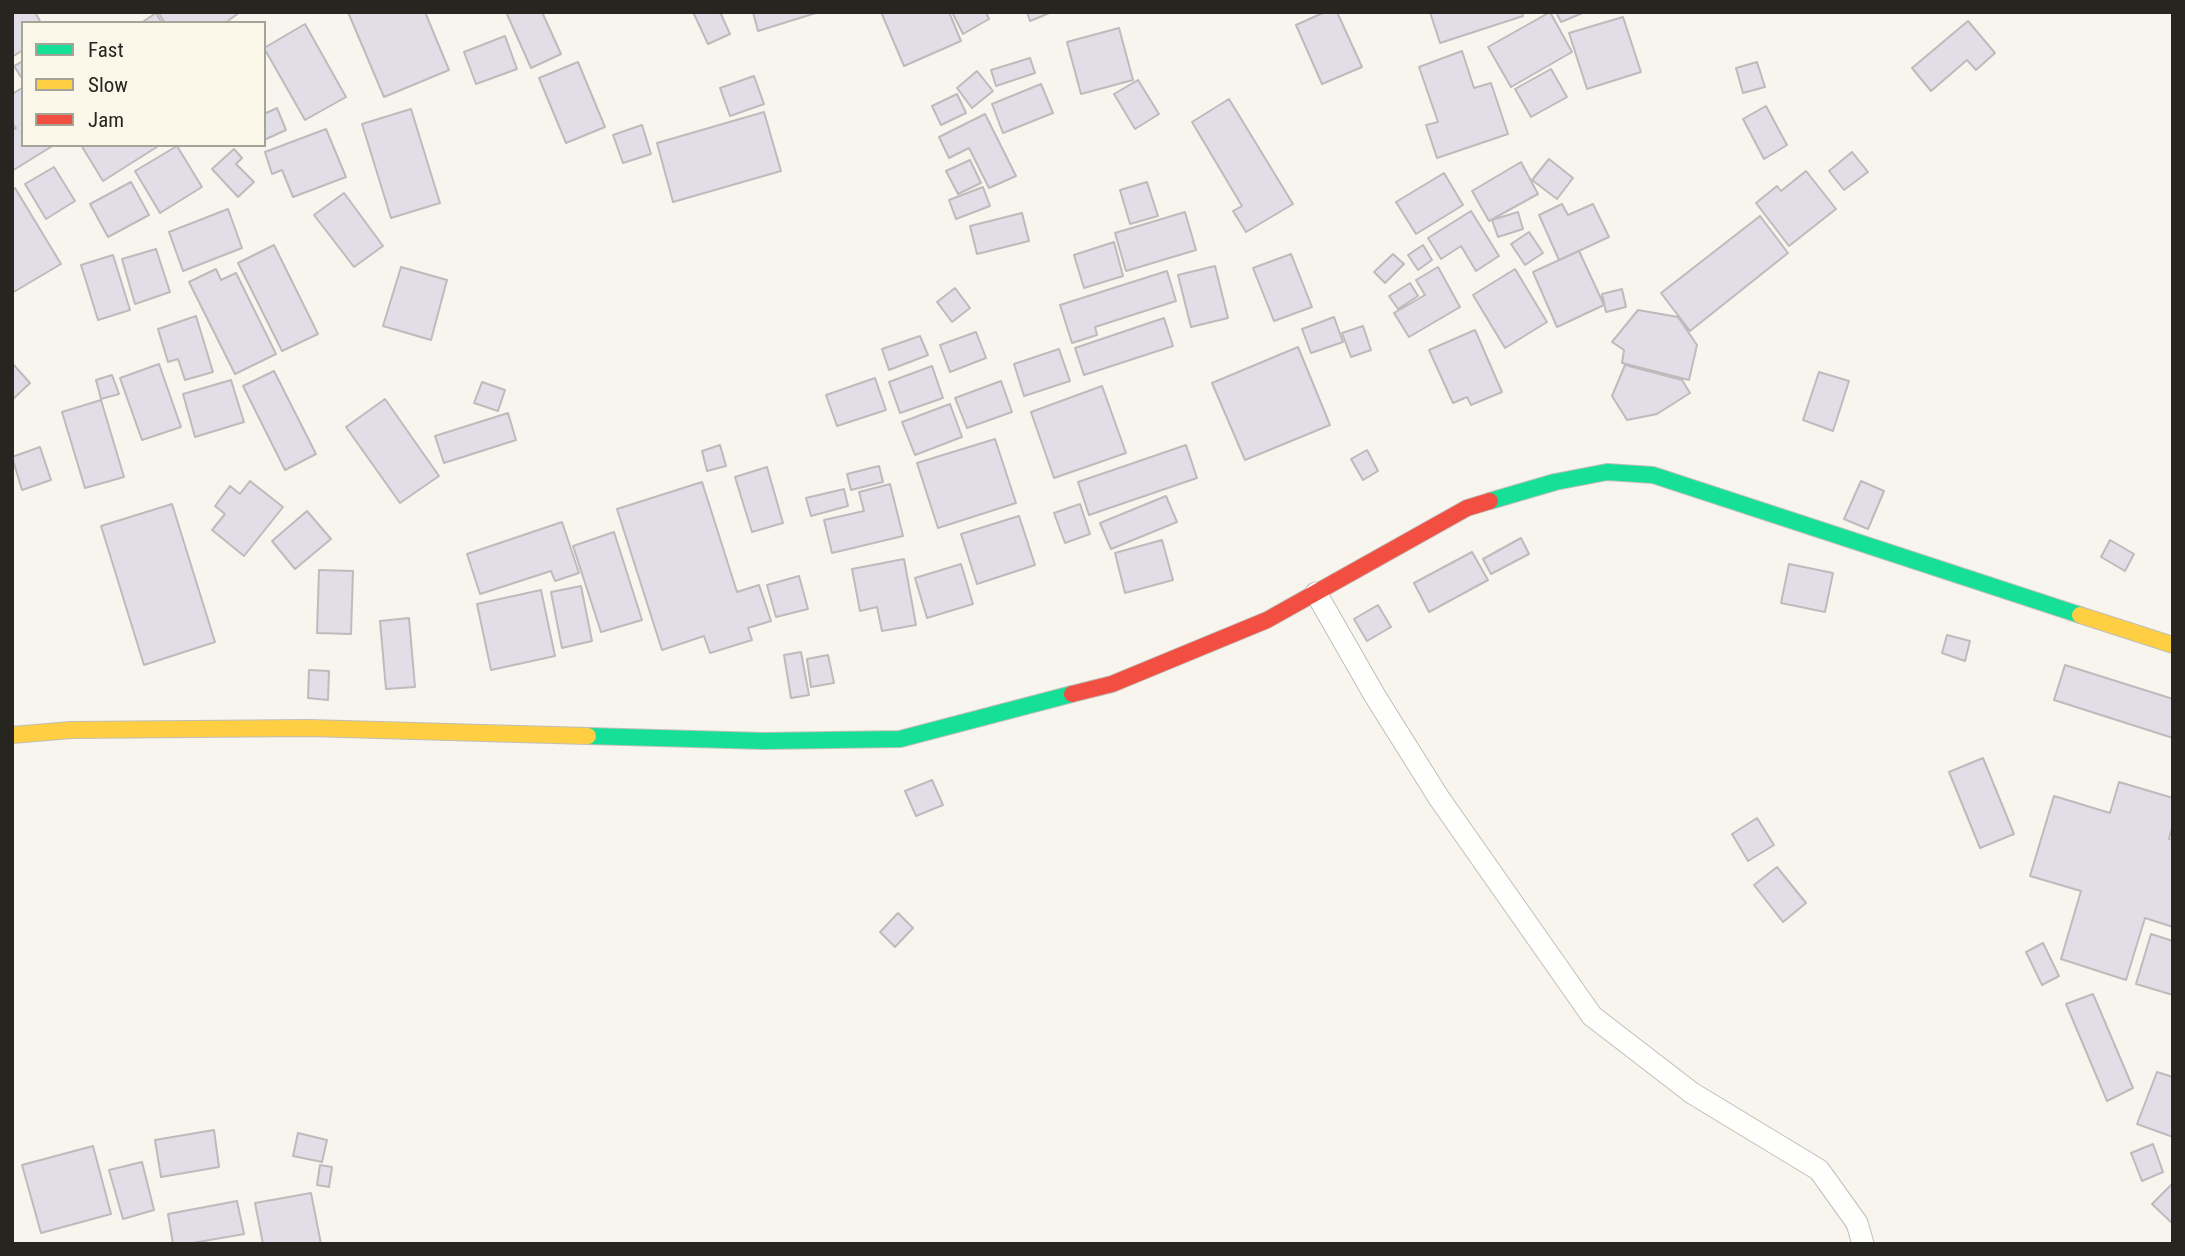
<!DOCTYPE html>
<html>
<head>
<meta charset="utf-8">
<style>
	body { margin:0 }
	#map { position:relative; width:2185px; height:1256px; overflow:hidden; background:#f7f5ee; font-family:"Roboto Condensed",sans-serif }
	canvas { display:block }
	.frame { position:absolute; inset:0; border:14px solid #26251f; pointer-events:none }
	.legend { position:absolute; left:21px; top:21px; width:245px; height:126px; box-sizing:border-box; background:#fbf8ea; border:2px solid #a6a499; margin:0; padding:9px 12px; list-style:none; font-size:21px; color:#26251f }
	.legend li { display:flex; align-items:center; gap:14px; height:35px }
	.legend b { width:35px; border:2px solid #a6a499 }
</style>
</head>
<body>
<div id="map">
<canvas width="2185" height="1256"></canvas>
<div class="frame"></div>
<ul class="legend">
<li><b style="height:9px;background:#16e098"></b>Fast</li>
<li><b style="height:9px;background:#ffcf43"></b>Slow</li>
<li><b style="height:9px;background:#f24e42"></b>Jam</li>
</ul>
</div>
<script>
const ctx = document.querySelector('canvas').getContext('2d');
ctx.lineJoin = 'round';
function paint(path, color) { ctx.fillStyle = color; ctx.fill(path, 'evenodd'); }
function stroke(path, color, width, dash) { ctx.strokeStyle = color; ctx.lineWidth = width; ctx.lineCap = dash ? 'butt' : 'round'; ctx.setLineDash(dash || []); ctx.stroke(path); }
const building = new Path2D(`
	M12,12h23l6,11h-18v27l-11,7z
	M158,12h82l-15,11h-60z
	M348,12h77l24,58 -65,27z
	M506,12h36l19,42 -30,14z
	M693,12h27l10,22 -22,10z
	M753,12h66l-61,19z
	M881,12h68l12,29 -57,25z
	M956,12h30l3,7 -26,15 -10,-20z
	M1027,12h25l-22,9z
	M1325,12h12l25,55 -40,17 -26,-59z
	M1430,12h92l1,4 -83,27z
	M1550,12l22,40 -61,35 -23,-40z
	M1556,12h29l-24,10z
	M156,13l6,10h-21z
	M1623,17l18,55 -54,17 -18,-56z
	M1968,21l27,32 -19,17 -9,-10 -36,31 -19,-23z
	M305,24l41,73 -41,23 -41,-72z
	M1119,28l14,52 -52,14 -14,-52z
	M505,36l12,33 -41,15 -12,-32z
	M1462,51l12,37 17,-5 17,51 -71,24 -11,-33 12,-3 -19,-55z
	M1030,58l5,15 -39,13 -5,-16z
	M23,61v19l-9,-14z
	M578,62l27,65 -39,16 -27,-65z
	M1757,62l8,25 -22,6 -7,-25z
	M1551,69l16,28 -36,20 -16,-28z
	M977,71l16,20 -21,17 -15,-20z
	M754,76l10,28 -34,12 -10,-28z
	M1138,80l21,34 -24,15 -21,-35z
	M1041,84l12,29 -50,20 -11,-29z
	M22,88l1,57h31l-42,26v-41l4,-2 -4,-5v-29z
	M957,94l9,19 -25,12 -9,-19z
	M1229,99l64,105 -47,28 -13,-21 9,-5 -50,-84z
	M1766,106l21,39 -23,14 -21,-40z
	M277,108l9,22 -22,10v-26z
	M411,109l29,94 -49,15 -29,-94z
	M764,112l17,59 -108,31 -16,-59z
	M985,114l31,62 -27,12 -20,-40 -20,10 -10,-21z
	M642,125l9,29 -28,9 -10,-28z
	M326,129l20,48 -53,20 -11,-27 -10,4 -7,-22z
	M81,145h79l-57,36z
	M177,146l25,41 -42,26 -25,-42z
	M234,149l8,9 -6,6 18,18 -16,15 -26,-28z
	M1852,152l16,20 -24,18 -15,-19z
	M1549,159l24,19 -16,21 -25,-19z
	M970,160l11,23 -23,11 -12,-23z
	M1521,162l17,32 -49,27 -17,-30z
	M54,167l21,34 -29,18 -21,-35z
	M1806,171l30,38 -47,37 -33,-43 21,-17 4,5z
	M1444,173l19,32 -47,29 -20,-32z
	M131,182l18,33 -41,22 -18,-33z
	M1147,182l11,34 -28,8 -10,-34z
	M983,187l7,19 -34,13 -7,-19z
	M15,188l46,76 -49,29v-103z
	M344,193l39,53 -29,21 -40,-52z
	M1562,204l6,11 25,-11 16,33 -50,23 -20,-45z
	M228,209l14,39 -59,23 -14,-39z
	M1471,211l28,45 -23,15 -15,-25 -20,13 -13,-21z
	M1185,212l11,38 -70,21 -11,-38z
	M1518,212l5,17 -25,8 -6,-17z
	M1022,213l7,28 -52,13 -7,-28z
	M1760,216l28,37 -98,78 -29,-38z
	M1529,232l14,21 -18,12 -14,-21z
	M1114,242l9,34 -39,12 -10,-33z
	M274,245l44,89 -36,17 -44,-88z
	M1423,245l9,15 -14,10 -10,-15z
	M156,249l14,43 -35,12 -13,-45z
	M1579,251l25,54 -47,22 -24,-55z
	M1291,254l21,53 -38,14 -21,-53z
	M1393,254l11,10 -19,19 -11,-11z
	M113,255l17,55 -32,10 -17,-55z
	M1215,266l13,52 -37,9 -13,-52z
	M401,267l46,13 -16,60 -48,-14z
	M1438,267l22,40 -51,30 -15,-24 31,-18 -9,-15z
	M216,269l5,11 15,-7 40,81 -41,20 -46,-92z
	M1515,269l32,53 -42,26 -32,-53z
	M1167,271l9,30 -81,26 2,8 -25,8 -12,-38z
	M1410,283l8,13 -20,13 -9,-13z
	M955,288l15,20 -18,14 -15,-20z
	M1622,289l4,18 -20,5 -4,-18z
	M1638,310l40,7 19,28 -8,35 -67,-17 2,-13 -12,-8z
	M196,316l17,56 -28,8 -7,-21 -10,3 -10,-33z
	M1334,317l9,25 -32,11 -9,-24z
	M1164,318l9,28 -89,29 -9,-27z
	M1363,326l8,24 -20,7 -9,-24z
	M1475,330l27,62 -31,13 -4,-8 -14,6 -24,-53z
	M976,332l10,26 -36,14 -10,-27z
	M920,336l8,19 -39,15 -7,-21z
	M1298,347l32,78 -85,35 -33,-77z
	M1059,349l11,32 -46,15 -10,-32z
	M12,363l18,20 -18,17z
	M159,364l22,63 -39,13 -22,-62z
	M1625,365l57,15 8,13 -33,21 -30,6 -15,-24z
	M932,366l11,32 -43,15 -11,-31z
	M274,371l42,83 -31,16 -42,-84z
	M1819,372l30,9 -16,50 -30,-11z
	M112,375l7,19 -18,5 -5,-19z
	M875,378l11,32 -49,16 -11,-31z
	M231,380l13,42 -49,15 -12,-43z
	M1001,381l11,31 -45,16 -12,-30z
	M482,382l23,8 -7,21 -24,-8z
	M1102,386l24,67 -72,25 -23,-66z
	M385,399l54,77 -39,27 -54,-76z
	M101,400l23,77 -39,11 -23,-76z
	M950,404l12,33 -47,18 -13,-33z
	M508,413l8,27 -72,23 -9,-27z
	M995,439l21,64 -78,25 -21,-65z
	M720,445l6,21 -19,5 -5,-20z
	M1186,445l11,33 -108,37 -11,-33z
	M40,447l11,33 -29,10 -10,-33z
	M1367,450l11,21 -15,9 -12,-21z
	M879,466l4,16 -32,8 -4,-16z
	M767,467l16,56 -31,9 -17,-55z
	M250,481l33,26 -39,49 -32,-26 13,-16 -10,-8 15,-20 10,8z
	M1861,481l23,10 -16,38 -24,-10z
	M702,482l35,110 22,-7 12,36 -23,7 4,12 -42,13 -6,-17 -42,14 -45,-141z
	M890,484l13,52 -71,17 -8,-33 40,-9 -5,-19z
	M844,489l4,17 -37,10 -5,-18z
	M1166,496l11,26 -66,27 -11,-26z
	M172,504l43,138 -71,23 -43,-139z
	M1080,504l10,30 -25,9 -11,-30z
	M307,511l24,28 -36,30 -23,-28z
	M1019,516l16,49 -58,19 -16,-50z
	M562,522l17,51 -24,8 -4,-10 -71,23 -13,-40z
	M614,532l28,88 -41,12 -28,-86z
	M1521,538l8,16 -38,20 -8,-15z
	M1162,540l11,40 -48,13 -10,-40z
	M2110,540l24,14 -9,17 -24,-14z
	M1472,552l16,28 -59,32 -15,-29z
	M904,559l12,66 -34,6 -5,-24 -17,4 -8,-42z
	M961,564l12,40 -46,14 -12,-40z
	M1789,564l44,9 -8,39 -44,-9z
	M319,570l34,1 -2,63 -34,-1z
	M799,576l9,33 -32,8 -9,-32z
	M581,586l11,55 -30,7 -11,-56z
	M541,590l14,66 -64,14 -14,-66z
	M1378,605l13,22 -24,14 -13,-22z
	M409,618l6,69 -29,2 -6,-68z
	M1947,635l23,6 -5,20 -23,-8z
	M801,652l8,43 -18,3 -7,-43z
	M828,655l6,28 -23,4 -4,-28z
	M2065,665l108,34v39l-119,-38z
	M309,670l20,1 -1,29 -20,-2z
	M1983,758l31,76 -34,14 -31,-76z
	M932,780l11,25 -27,11 -11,-25z
	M2119,782l54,16v27l-4,14 4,1v87l-28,-9 -19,62 -65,-21 20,-68 -51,-15 24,-80 56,17z
	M1757,818l17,27 -26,16 -16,-27z
	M1777,867l29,36 -23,19 -29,-37z
	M898,913l15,15 -18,19 -15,-15z
	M2151,934l22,7v54l-37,-11z
	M2043,943l16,33 -17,9 -16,-33z
	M2093,994l40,94 -26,13 -41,-97z
	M2157,1072l16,5v60l-36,-13z
	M214,1130l5,37 -58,10 -6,-37z
	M298,1133l29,7 -5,22 -29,-6z
	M2153,1144l10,28 -21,9 -11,-28z
	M93,1146l18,68 -70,19 -19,-68z
	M142,1162l12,48 -31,9 -14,-49z
	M320,1165l12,2 -3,20 -12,-2z
	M2173,1183v41l-21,-20z
	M311,1193l10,51h-58l-8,-41z
	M237,1201l7,33 -57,10h-14l-5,-30z`);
paint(building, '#e1dee8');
stroke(building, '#bdbbbb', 2);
const lane = new Path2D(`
	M1316,593l59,103 64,102 153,218 100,77 127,77 38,53 6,21`);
const fast = new Path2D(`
	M1490,501l65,-19 52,-10 46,3 427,140
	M588,736l176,5 136,-2 172,-45`);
const slow = new Path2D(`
	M2080,615l93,30
	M12,735l59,-5 238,-2 279,8`);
const jam = new Path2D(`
	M1072,694l40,-10 155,-64 200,-112 23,-7`);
stroke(lane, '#bfbeb8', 23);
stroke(fast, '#bfbeb8', 18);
stroke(slow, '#bfbeb8', 18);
stroke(jam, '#bfbeb8', 18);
stroke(lane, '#fefefc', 21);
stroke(fast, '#16e098', 16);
stroke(slow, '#ffcf43', 16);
stroke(jam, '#f24e42', 16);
</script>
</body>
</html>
